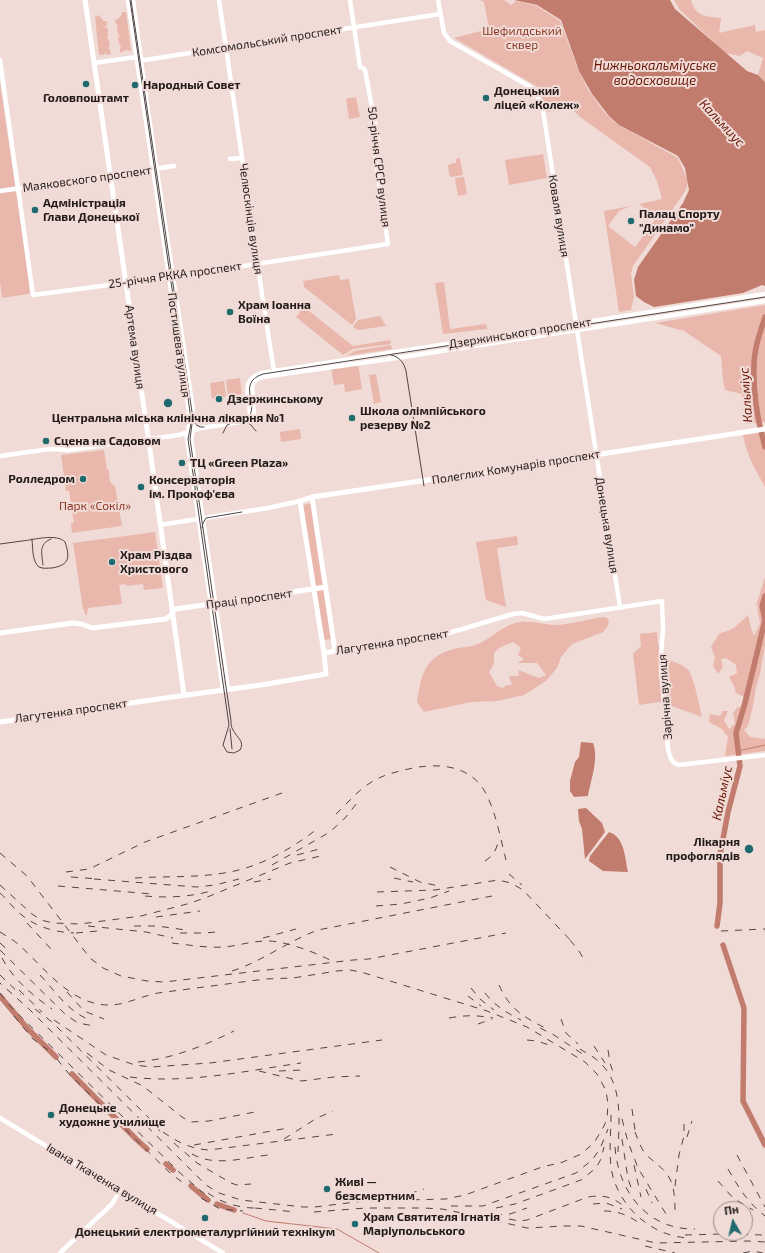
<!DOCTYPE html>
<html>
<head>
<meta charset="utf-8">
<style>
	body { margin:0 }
	#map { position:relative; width:765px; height:1253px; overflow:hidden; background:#f0dbd7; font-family:"Exo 2",sans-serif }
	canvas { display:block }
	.north { position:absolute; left:713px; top:1201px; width:40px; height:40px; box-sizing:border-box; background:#f0dbd7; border:1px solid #9e8e8b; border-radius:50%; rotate:352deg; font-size:11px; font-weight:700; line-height:16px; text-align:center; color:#221b19 }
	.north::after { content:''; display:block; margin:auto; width:14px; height:18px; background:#1e6a6e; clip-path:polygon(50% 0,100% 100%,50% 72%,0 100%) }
</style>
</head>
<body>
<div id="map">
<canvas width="765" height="1253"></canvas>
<div class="north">Пн</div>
</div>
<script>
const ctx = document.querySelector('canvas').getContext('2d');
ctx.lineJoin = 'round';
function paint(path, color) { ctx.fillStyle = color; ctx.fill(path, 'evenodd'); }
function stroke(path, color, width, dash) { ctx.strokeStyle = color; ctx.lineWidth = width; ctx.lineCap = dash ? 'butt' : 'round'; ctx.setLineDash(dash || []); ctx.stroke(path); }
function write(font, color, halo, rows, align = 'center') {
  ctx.font = font + ' "Exo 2",sans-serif'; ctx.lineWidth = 4; ctx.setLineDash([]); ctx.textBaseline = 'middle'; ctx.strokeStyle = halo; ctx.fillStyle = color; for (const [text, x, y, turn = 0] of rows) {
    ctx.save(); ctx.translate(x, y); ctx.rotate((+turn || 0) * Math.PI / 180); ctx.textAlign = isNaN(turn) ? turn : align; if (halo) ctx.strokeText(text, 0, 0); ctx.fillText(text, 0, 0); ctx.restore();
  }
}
paint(new Path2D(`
	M480,0h24l7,5 5,-4 21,5 23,15 17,46 11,23 17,23 12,11 61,34 10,23 -2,9 -53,76 -2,7 3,24 -3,13 -12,2 -15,-101 27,-5 -12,5 -11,15 27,21 22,-30 -18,-13 23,-5 -5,-18 -7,-14 -70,-50 -8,-8 -25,3 -9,-25 -84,-49 35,-9 -5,-27z
	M674,0h17c4,16 15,17 30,18l-2,15 36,-8 1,7 9,-2v52l-7,-7 5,-17 -16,-7 -7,5 -15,-3 -45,-43z
	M122,12h4l5,39 -5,-1 -6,3v-4l1,-3 -2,-2 -1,-6 2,-2 -2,-2 -1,-6 1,-3 -2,-1 -1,-4 3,-1 4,-5z
	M99,15l1,2 4,4h3v4l-2,2 3,2v6l-1,3 2,2 1,6 -2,2 2,2 1,4 -4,1 -2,-2 -2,2h-4l-4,-38z
	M0,83l15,102 -1,2 -14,2z
	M356,97l4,20 -11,2 -3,-20z
	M543,154l4,24 -38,7 -4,-25z
	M460,158l3,17 -12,2 -2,-3 -1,-8 2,-2 6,-1v-4z
	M464,177l3,17 -9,2 -3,-18z
	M14,191l3,2 13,100 -2,1 -26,4 -2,-16v-89z
	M339,275l1,5 9,-1 7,40 -4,6 -48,-38 -1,-6z
	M444,282l6,47 36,-5 1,5 -44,5 -8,-51z
	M765,305v117l-19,2 -4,-30 -17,-4 -2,-10 -2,-24 -37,-25 -29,-8z
	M304,307l49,39 37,-6 1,4 -38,5 -10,6 -47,-38z
	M380,316l6,10 -28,4 -5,-3 5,-7z
	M391,345l1,4 -46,7 9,-5z
	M358,363l4,26 -17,3 -1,-8 -10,1 -3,-17z
	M376,374l5,28 -7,2 -5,-29z
	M240,378l2,16 -14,2 -2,-16z
	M224,381l2,16 -14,2 -2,-16z
	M300,429l1,10 -20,3 -1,-10z
	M765,432v55c-10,-19 -18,-30 -22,-52z
	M104,450l3,19 2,1c0,7 0,13 6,16l7,40 -50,7 -1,-10h3l-5,-32h-3l-5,-36z
	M312,503l12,82 -9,2 -12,-82z
	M155,532l8,56 -19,2 -1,-6 -17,2v-2l-7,1 3,19 -34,4 -1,7h-2l-1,-6h-1l-10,-66z
	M517,536l1,9 -21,3 9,59 -20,-7 -10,-58z
	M765,577v68l-5,29 -4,13 -3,19 -5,20 -4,4 6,7 15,2v12l-40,5 3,-19 -6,-8 -13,-7 1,-8 10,2 3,-5h5l-4,9 5,9 6,-5 -2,-11 4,-5 4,-2 3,-9 -8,-4 -2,-7 -5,-9 8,-4 -1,-8 -10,-7 -5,1 2,8 -5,7 -5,-8 2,-9 -4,-10 8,-13 15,-6 14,-13 3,13 3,8 6,-12 -3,-17 5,-2 -6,1z
	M324,590l8,49 -9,1 -7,-49z
	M603,617l4,1 2,2 -1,6 -5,6 -31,12 -11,13 -4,11 -11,13 -22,14 -27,6 -25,1 -48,10 -7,-10c4,-27 8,-46 37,-53 8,-2 17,-2 24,-5 14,-6 23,-17 37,-21 13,-4 29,2 42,2 16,-1 31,-6 46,-8zM513,642l8,6 -3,7 6,4 -7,4h20l9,12 -7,3 -21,-8 1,6h-10l3,9h-6l-3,3 -6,-2 -8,-14 5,-8v-11l5,-5z
	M657,632l1,12 8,15c8,3 17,5 23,12 5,7 11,37 13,46l-33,-12 -10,-3 -20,3 -6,-51 8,-8 -1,-12z`), '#eab7ac');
paint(new Path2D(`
	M514,0h156l5,9 72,62 11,4 7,7v204l-3,-1 -19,8 -89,14 -10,-5 -8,-6 -2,-16 4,-13 45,-64 6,-13 -4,-22 -7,-12 -59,-31 -10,-9 -17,-22 -13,-23 -18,-51 -24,-15z
	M581,742l12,1c6,16 -2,36 -5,53l-14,1 -4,-6v-10l5,-19 4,-5z
	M586,808l16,15 3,9 -20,27 -3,-30 -3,-8 -1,-12z
	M609,832c16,5 16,27 19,40l-25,-1 -14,-10 1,-5z`), '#c27c6d');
stroke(new Path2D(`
	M738,751l27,-6
	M243,1213l23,8 71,8 42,24`), '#c27c6d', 1);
stroke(new Path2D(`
	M765,317c-5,16 -11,32 -11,48 -1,26 4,57 11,82
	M717,926l3,-23v-48l8,-43 12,-46 -4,-33 8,-26 21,-87 -3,-14 3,-10
	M723,945l21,63 -1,93 22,44
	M0,996l27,32 29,29
	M72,1074l64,65 11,10
	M166,1164l7,6
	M191,1186l17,14
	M217,1204l17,6`), '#c27c6d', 5.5);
stroke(new Path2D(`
	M128,0l61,412v13l-2,13 36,252
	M133,0l13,98 46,305 2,20 -3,16 37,250
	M219,0l44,301 11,70
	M438,0l6,33 6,8 79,45 6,7 7,11 78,503
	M0,60l33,235 144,-19 211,-32 -14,-95 4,-9 -13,-70 -2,-2 -3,-1 -10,-67
	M94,63l42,-6 9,3 295,-46
	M230,159l12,-1
	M0,191l174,-25
	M249,420c5,-19 -13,-39 13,-47l503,-79
	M0,456l50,-7 19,1 110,-15 22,-7 46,-7 7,-5 -2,-31 5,-6 6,-2 140,-20 362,-56
	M160,525l108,-17 32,-7
	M335,651l114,-18 64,-19 9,-1 22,6 118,-18 1,28 -2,26v15l7,79c2,8 3,13 10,16l87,-10
	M0,1118l223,135
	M60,1253l52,-49 8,-14`), '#fff', 4.5);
stroke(new Path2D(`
	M85,0l64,443 35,252
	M172,612l4,-3 150,-22
	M0,633l73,-10 8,1 11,4 74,-9 5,-4 1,-2
	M324,653l-24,-152 12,-4 197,-29 256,-39
	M0,722l165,-24 96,-13 65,-11 -2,-21 11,-2 -23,-154`), '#fff', 5);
stroke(new Path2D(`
	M130,0l60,412 1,12 -3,15 41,286 -6,20 4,7 7,1 6,-3c5,-9 -3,-12 -7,-20 -2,-3 -2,-6 -2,-9l-41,-282 2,-15v-12l-61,-412
	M391,355c9,2 13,8 15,16l18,115
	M192,419c3,5 6,9 12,8
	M243,421c23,-11 -10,-37 20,-47l502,-77
	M243,421l7,3 6,7
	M223,433l4,-8 5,-2
	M202,528l1,-5 3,-5 36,-6
	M0,544l22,-3c11,-1 35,-8 43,1 5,15 5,23 -13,26 -5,0 -9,1 -13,-1 -7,-6 -6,-18 -7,-27v-1
	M43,565c-1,-11 -5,-21 8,-26
	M230,729l2,20`), '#504644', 1);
stroke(new Path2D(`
	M336,814c11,-10 21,-23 34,-31 10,-7 22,-10 34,-13 28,-7 62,-8 80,20 12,21 16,47 22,70
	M0,853l27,23 63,82 13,10 18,8 26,5 17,1 189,-22 16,-1 137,-26
	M297,855l26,-7
	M485,861c9,-6 13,-13 13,-23
	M272,865l58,-33 15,-14 12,-15
	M390,867l30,15 19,4
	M66,872l23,-3 56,-27 137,-49
	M509,874l13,11
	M71,877l28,2
	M135,878c29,-2 60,0 89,-5 34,-5 66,-23 93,-44
	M394,878l19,4
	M94,879l102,8 19,-2 24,-6
	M254,882l17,-3
	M0,885l32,29 9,6 12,3 27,1 61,-8 46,-12 18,-6 85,-35 35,-8
	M58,886l94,8
	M377,892l58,-2 63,-10 13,3 12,7 51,54
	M0,893c6,5 10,11 15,16 17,17 37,23 59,24
	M145,896c22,2 45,1 66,-5
	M376,906l25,-2 29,-6 19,-7
	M156,917l44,-6
	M27,923l24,26
	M88,926l58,6 27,6
	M134,926h23l29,4
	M721,931l44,-2
	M0,932c6,4 12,7 18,12 26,23 53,62 92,61 15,0 32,-9 48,-12l107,-14 28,-1 44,-7 13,-1 11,2 126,39 40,16 58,35 12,12 5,9 4,8 2,13 -1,15 -3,7 -10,17 -13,11 -18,8 -21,5 -77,28 -19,4 -82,2 -49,6h-12l-62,-7 -22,-7 -13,-8 -176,-175 -30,-27
	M76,933l22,-2
	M180,933h25l11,-1
	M263,938l33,-9
	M570,940l9,11 7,12
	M0,943l9,8
	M172,943c17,2 35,5 52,4 14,-1 27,-6 42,-6 17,-1 55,13 69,22
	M0,950l66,65 12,8 16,3
	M2,958c11,21 30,37 50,51
	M232,971c31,-10 56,-30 86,-41l174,-34
	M0,975l21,20
	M40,975c17,18 28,37 52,46
	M499,985c11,25 25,32 48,44
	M471,988l9,11 14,11
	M19,990l23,22
	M67,992l17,19 20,8
	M0,993l11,14 168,165 22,19 9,7
	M485,993c10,13 22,20 36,27
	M468,996l13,10
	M35,1009l17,13 98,97 13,16
	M14,1016l19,23 15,11
	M449,1018c17,-3 27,-3 44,0
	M561,1019l5,14 12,11
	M54,1020l52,35 29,10 16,2 59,-4 172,-23
	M478,1024l14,-5
	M540,1028l14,7 30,20
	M527,1040l10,1 15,5
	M594,1046l11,17
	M580,1049c6,4 13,7 18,12 26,22 21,60 20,91
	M608,1050l2,13 4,12
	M87,1053l22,17 34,16 39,31 9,5 18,-1 51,-10
	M57,1059l12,15 101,99 16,12
	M138,1062c33,-3 66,-16 96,-31
	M259,1071l42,10 33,-4 26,-1
	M279,1071l23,-1
	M130,1077c57,7 115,-6 171,-14
	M632,1109l4,28
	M611,1115c0,17 -2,35 0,52 5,38 41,71 80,71
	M622,1119l6,23 10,26 31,51
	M163,1132c14,10 28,17 46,18l128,-16
	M635,1132c3,7 5,14 9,20 8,10 19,14 26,27 5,11 5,23 5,34
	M687,1137l5,-16
	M284,1139l33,-21 16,-7
	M622,1139l6,40 4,11
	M174,1143l23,20 34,20 6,2 14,-1
	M194,1145l94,-17
	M615,1147c3,44 32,83 80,82
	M192,1154c23,13 51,4 76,1
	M737,1155l28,52
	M634,1165l7,32
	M728,1169c11,19 19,33 37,47
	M718,1181l15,17 20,12
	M675,1186l4,-31 5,-19v-17
	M646,1189l6,14
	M208,1193c13,10 34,16 51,15
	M396,1196l13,-2 15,-5
	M201,1198l19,11 23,2
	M593,1204l13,-1 16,6
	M451,1206h32l93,-33 16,-13 8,-11 8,-20
	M255,1208l41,4
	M496,1208l19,-4 66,-24 15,-12 5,-9 3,-12
	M604,1211c14,0 24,4 35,12
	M314,1212l52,-4h58l18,1 20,4 65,15 37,-2h17l75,17 93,-2 16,1
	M495,1215l15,-1 17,-6
	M509,1219l10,2 8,-1 61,-23c17,-3 27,1 39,12
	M685,1235l37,-1 43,1
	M645,1246l30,7
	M743,1253l10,-2 10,2`), '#504644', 1, [7, 7]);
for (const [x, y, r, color] of [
	[86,84,4,"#1e6a6e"],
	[135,85,4,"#1e6a6e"],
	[486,98,4,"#1e6a6e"],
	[35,210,4,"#1e6a6e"],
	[631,221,4,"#1e6a6e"],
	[230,312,4,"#1e6a6e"],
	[219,399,4,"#1e6a6e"],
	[168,403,5,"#1e6a6e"],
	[352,418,4,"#1e6a6e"],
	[46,441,4,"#1e6a6e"],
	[182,463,4,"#1e6a6e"],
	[83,479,4,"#1e6a6e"],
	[141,487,4,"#1e6a6e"],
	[112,562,4,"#1e6a6e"],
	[749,849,5,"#1e6a6e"],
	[51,1115,4,"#1e6a6e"],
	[327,1189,4,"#1e6a6e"],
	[205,1218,4,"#1e6a6e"],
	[355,1224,4,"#1e6a6e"]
]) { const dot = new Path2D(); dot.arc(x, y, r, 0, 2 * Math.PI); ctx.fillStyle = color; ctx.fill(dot); stroke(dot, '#f0dbd7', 1.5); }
write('12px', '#8d3725', '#f0dbd7', [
	["Шефилдський",522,31],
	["сквер",522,45],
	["Парк «Сокіл»",95,506]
]);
write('12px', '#221b19', '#f0dbd7', [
	["Комсомольський проспект",267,41,-9],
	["50-річчя СРСР вулиця",379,167,83],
	["Маяковского проспект",87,179,-8],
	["Коваля вулиця",559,216,81],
	["Челюскінців вулиця",251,219,82],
	["25-річчя РККА проспект",175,275,-8],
	["Дзержинського проспект",520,333,-9],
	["Постишева вулиця",179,345,82],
	["Артема вулиця",135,347,82],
	["Полеглих Комунарів проспект",516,467,-9],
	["Донецька вулиця",607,525,81],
	["Праці проспект",249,599,-8],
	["Лагутенка проспект",392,642,-9],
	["Зарічна вулиця",665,697,-94],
	["Лагутенка проспект",71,711,-8],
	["Івана Ткаченка вулиця",102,1179,31]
]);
write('bold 12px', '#221b19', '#f0dbd7', [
	["Народный Совет",143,85],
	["Донецький",494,91],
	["ліцей «Колеж»",494,105],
	["Головпоштамт",86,98,"center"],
	["Адміністрація",43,203],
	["Глави Донецької",43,217],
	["Палац Спорту",639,214],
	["\"Динамо\"",639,228],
	["Храм Іоанна",238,305],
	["Воїна",238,319],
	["Дзержинському",227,399],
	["Школа олімпійського",360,411],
	["резерву №2",360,425],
	["Центральна міська клінічна лікарня №1",168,418,"center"],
	["Сцена на Садовом",54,441],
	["ТЦ «Green Plaza»",190,463],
	["Ролледром",75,479,"right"],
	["Консерваторія",149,480],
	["ім. Прокоф'єва",149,494],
	["Храм Різдва",120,555],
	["Христового",120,569],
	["Лікарня",740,842,"right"],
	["профоглядів",740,856,"right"],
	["Донецьке",59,1108],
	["художнє училище",59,1122],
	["Живі —",335,1182],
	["безсмертним",335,1196],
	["Храм Святителя Ігнатія",363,1217],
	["Маріупольського",363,1231],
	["Донецький електрометалургійний технікум",205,1232,"center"]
], 'left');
write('italic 13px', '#6a1504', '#f0dbd7', [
	["Нижньокальміуське",655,66],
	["водосховище",655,81],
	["Кальмиус",722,123,47],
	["Кальміус",746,395,-94],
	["Кальміус",722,793,-78]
]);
</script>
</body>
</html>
